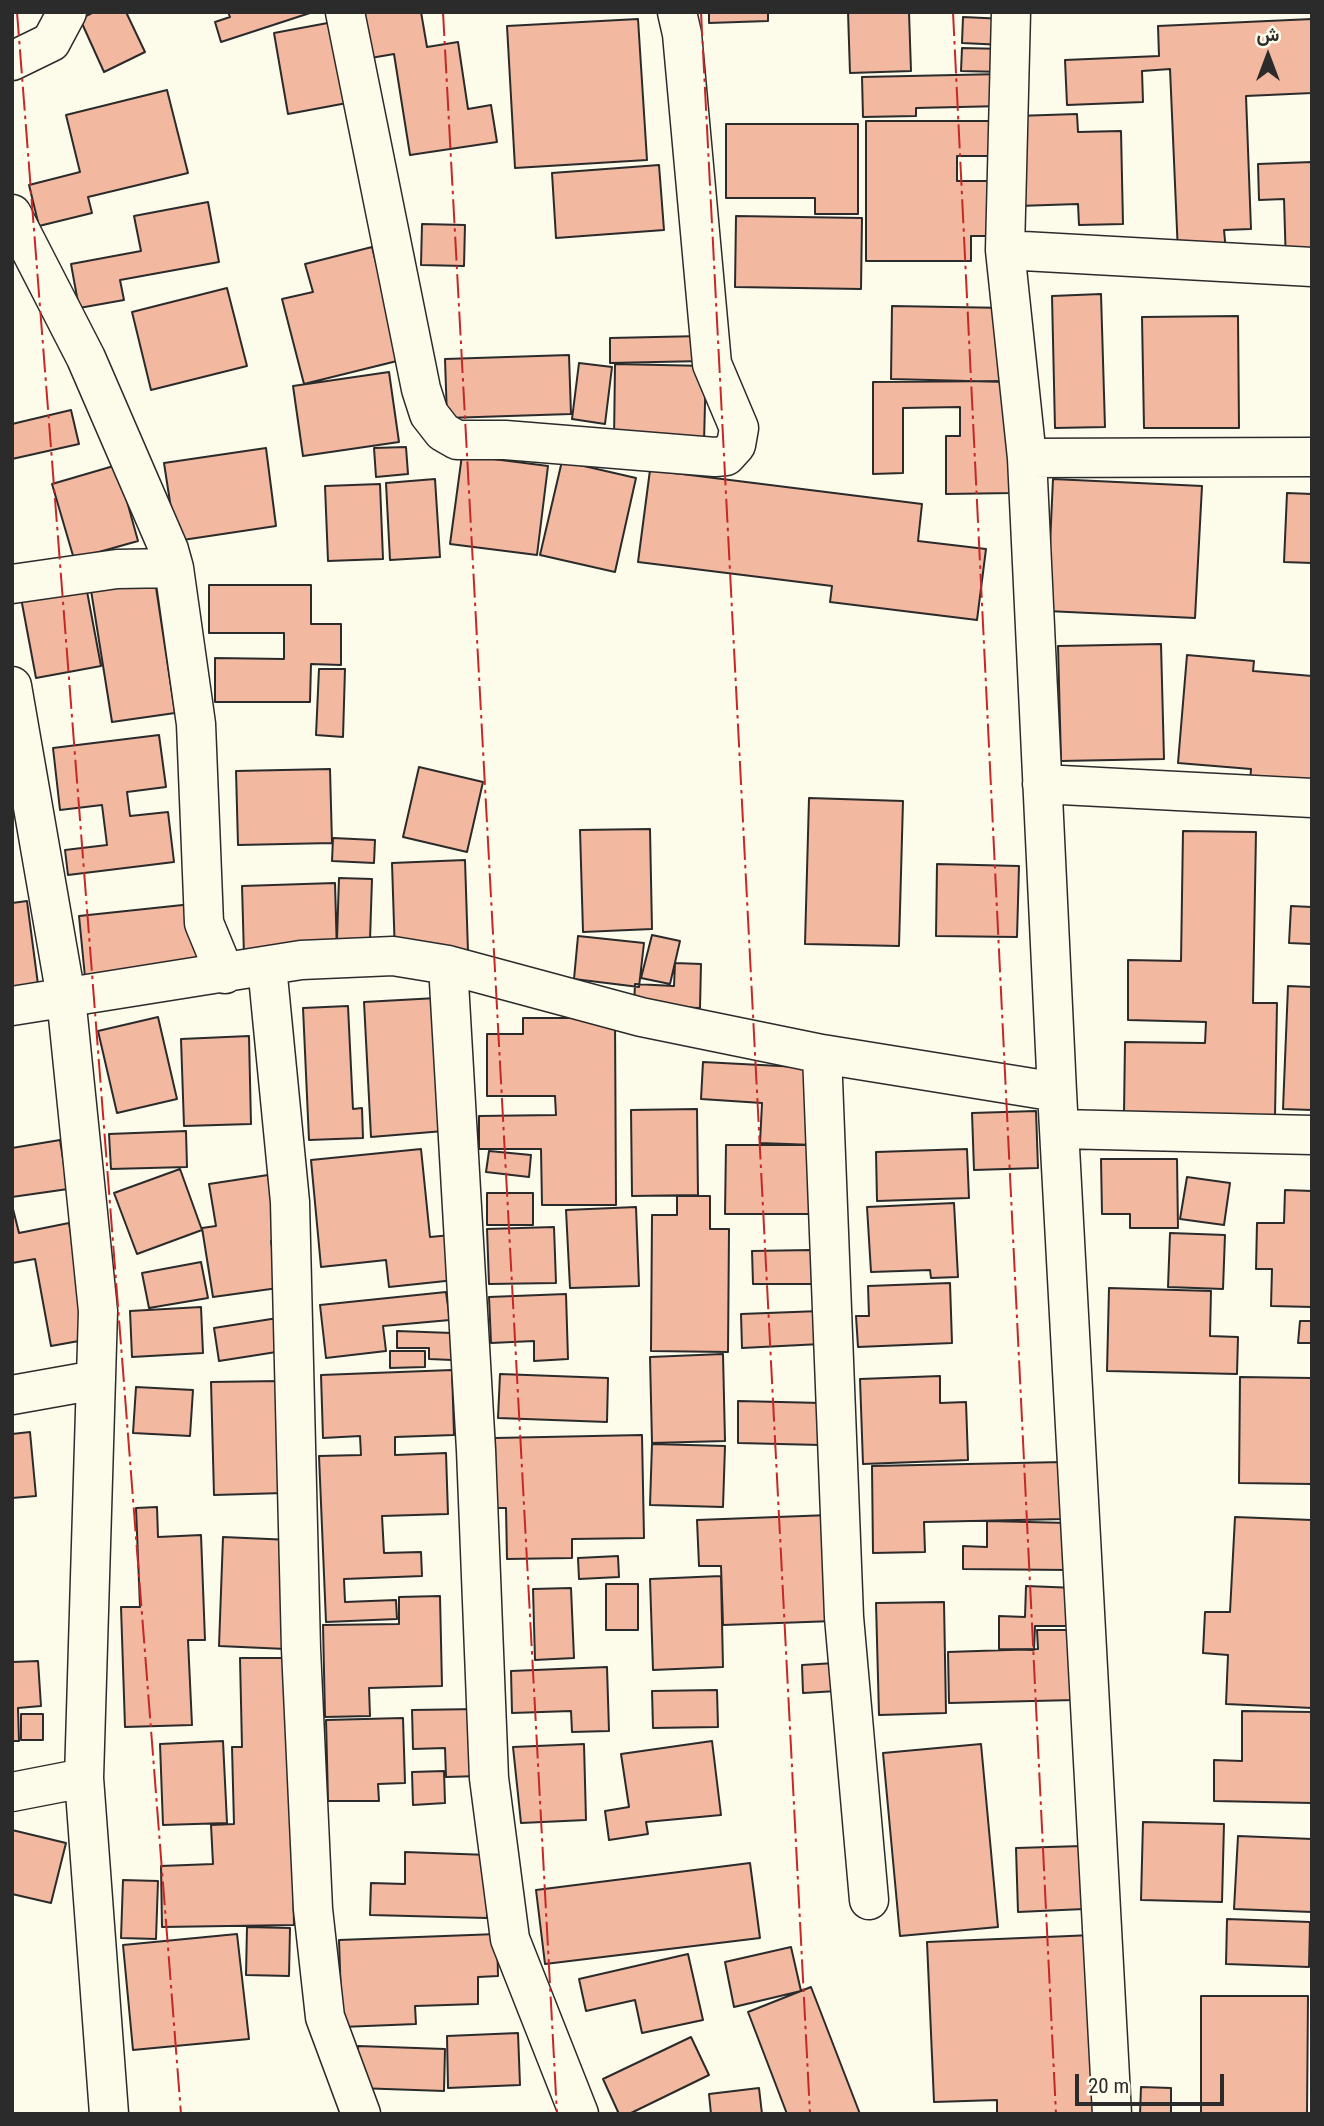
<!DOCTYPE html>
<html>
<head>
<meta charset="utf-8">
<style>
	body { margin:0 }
	#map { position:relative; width:1324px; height:2126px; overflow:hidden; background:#fdfbea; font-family:"Roboto Condensed",Vazirmatn,sans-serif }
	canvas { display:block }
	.frame { position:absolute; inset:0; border:14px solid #2b2b2b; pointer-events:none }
	.north { position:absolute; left:1233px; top:21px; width:70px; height:70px; -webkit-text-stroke:5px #fdfbea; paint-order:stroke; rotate:0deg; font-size:19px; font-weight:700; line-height:28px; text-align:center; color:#2b2b2b }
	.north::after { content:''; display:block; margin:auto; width:24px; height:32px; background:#2b2b2b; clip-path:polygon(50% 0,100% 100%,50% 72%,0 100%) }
	.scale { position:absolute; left:1075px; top:2074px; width:149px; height:32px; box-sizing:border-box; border:4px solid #2b2b2b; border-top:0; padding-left:9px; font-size:21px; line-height:24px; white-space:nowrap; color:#2b2b2b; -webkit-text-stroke:5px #fdfbea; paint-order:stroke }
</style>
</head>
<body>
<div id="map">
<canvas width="1324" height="2126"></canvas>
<div class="frame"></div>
<div class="north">ش</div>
<div class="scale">20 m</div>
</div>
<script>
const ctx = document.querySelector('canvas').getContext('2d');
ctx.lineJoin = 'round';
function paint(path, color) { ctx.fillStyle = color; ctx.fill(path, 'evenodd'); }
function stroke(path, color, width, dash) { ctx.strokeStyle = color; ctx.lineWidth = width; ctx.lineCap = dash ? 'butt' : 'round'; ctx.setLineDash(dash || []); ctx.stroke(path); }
const building = new Path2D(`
	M94,12h32l19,40 -41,20 -24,-53z
	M228,12h85l-92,30 -6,-20 15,-5z
	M351,12h70l6,35 31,-5 10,67 23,-4 6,37 -87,13 -16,-101 -35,6z
	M709,12h59v9l-59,2z
	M848,12h61l2,59 -61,2z
	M963,17l42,2 -1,26 -42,-2z
	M638,19l9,141 -132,8 -8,-142z
	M1312,19v74l-66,3 5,133 -27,1 2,21 -48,2 -8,-184 -28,2 1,31 -76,3 -2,-45 94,-4 -1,-30z
	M333,22l14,81 -59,11 -14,-81z
	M962,48l43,1 -1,23 -43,-1z
	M1002,74l1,32 -87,2v8l-53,1 -1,-40z
	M167,90l21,83 -100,24 4,16 -53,13 -10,-41 51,-13 -14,-57z
	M1077,114l1,18 43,-1 2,93 -44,1 -1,-21 -60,2 -2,-90z
	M866,121h130v35h-39v25h44v55h-30v25h-105z
	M726,124h132v90h-43v-16h-89z
	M1312,162v102l-26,1 -2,-66 -25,1 -1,-36z
	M659,165l5,65 -108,8 -4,-65z
	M208,202l11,60 -99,18 4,20 -45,8 -8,-44 70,-13 -7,-35z
	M736,216l126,2 -1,71 -126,-2z
	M422,224l43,1 -1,41 -43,-1z
	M372,247l29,113 -97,24 -22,-85 31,-7 -8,-28z
	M227,288l20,78 -96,24 -19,-78z
	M1101,294l4,133 -50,1 -3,-132z
	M892,306l117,2 -2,74 -116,-3z
	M1238,316l1,112h-95l-2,-111z
	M702,336l1,25 -93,2v-25z
	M569,355l2,59 -124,4 -2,-59z
	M579,363l33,4 -7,57 -33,-5z
	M615,364l91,2 -2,76 -90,-2z
	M389,372l10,70 -96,14 -10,-70z
	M1012,381l1,112 -67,1v-58h14v-29l-57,1v65l-30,1v-92z
	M71,410l8,34 -67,15v-35z
	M406,447l2,27 -32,3 -2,-29z
	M266,448l10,78 -100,15 -12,-78z
	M462,455l86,11 -11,89 -87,-11z
	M562,461l74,17 -21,94 -75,-17z
	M117,465l21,76 -64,18 -22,-75z
	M650,470l272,34 -4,37 68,8 -9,71 -147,-18 2,-16 -194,-24z
	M435,479l5,78 -50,3 -4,-77z
	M1053,479l149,7 -7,132 -148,-7z
	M380,484l3,75 -55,2 -3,-75z
	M1287,493l25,1v69l-28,-1z
	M154,574l21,139 -63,9 -22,-138z
	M209,585h102v39h30v41l-30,-1 -1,38h-95v-44l69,1v-26h-75z
	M86,586l15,80 -65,12 -15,-80z
	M1161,644l3,115 -103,2 -3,-115z
	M1187,655l67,6 -1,10 59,5v111l-62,-5 1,-13 -73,-6z
	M319,669h26l-2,68 -27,-2z
	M159,735l7,52 -39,5 3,24 38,-4 6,50 -106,13 -3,-25 42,-5 -5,-40 -42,5 -7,-62z
	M419,767l64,15 -16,70 -64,-15z
	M330,769l2,74 -94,2 -2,-74z
	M809,798l94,3 -4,145 -94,-2z
	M650,829l2,100 -69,3 -3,-102z
	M1183,831l73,1 -3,171h24l-2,113 -151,-3 1,-71 80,1 1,-21 -78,-2v-60l53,1z
	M333,838l42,2 -1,23 -42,-2z
	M465,860l3,92 -73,3 -3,-92z
	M937,864l82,2 -2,71 -81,-1z
	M339,878l33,1 -2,61 -33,-1z
	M335,883l2,71 -93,2 -2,-70z
	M27,901l12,91 -27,3v-92z
	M192,904l6,62 -113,11 -6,-61z
	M1291,906l21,1v37l-23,-1z
	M652,935l28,6 -10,43 -29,-6z
	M578,936l66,7 -5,44 -65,-8z
	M675,963l26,1 -1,44 -66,-2 1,-22 39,2z
	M1288,986l24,1v123l-29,-1z
	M437,998l7,133 -73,6 -7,-135z
	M348,1006l5,103 9,-1 1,30 -54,2 -6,-132z
	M158,1017l19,82 -60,14 -19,-82z
	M523,1018h92l1,187h-74l-1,-56h-62v-33l77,-1 -1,-19h-68v-62h36z
	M249,1036l2,88 -67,2 -3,-87z
	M703,1062l115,6 -4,77 -54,-2 2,-40 -61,-4z
	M697,1109l1,86 -66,1 -1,-86z
	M1036,1111l2,57 -64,2 -2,-57z
	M186,1131l1,36 -76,2 -2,-35z
	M60,1140l8,49 -56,8v-49z
	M726,1145h83v69h-84z
	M421,1149l9,88 21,-2 4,45 -66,7 -3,-27 -65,7 -10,-107z
	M967,1149l2,49 -92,3 -1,-49z
	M489,1151l42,4 -2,22 -43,-5z
	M1101,1159h76l1,69h-48v-14h-28z
	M180,1169l22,61 -65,24 -23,-61z
	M268,1175l10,65 -7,1 7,47 -65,9 -11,-69 14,-2 -7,-42z
	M1187,1177l43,6 -6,42 -44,-6z
	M1285,1190l27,1v116l-41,-1 1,-37h-16l1,-46h27z
	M487,1193h46v32h-46z
	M677,1196h33v33h19l-1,123 -77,-1 1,-136h25z
	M954,1203l4,74 -27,1 -1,-8 -59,2 -4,-65z
	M12,1205l7,28 50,-10 21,116 -39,7 -16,-87 -23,4z
	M636,1207l3,79 -69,2 -4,-78z
	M554,1227l2,56 -67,1 -2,-55z
	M1170,1233l55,2 -2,54 -55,-2z
	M811,1250l1,34h-59l-1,-33z
	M201,1262l7,36 -59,10 -7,-35z
	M950,1283l2,60 -94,4 -2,-31h13l-1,-30z
	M1109,1288l102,3 -1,45 28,1 -1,37 -130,-3z
	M446,1292l4,28 -67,6 3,25 -60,7 -6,-53z
	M566,1294l2,65 -34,2v-20l-43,2 -2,-46z
	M201,1307l2,46 -71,4 -2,-46z
	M820,1311l1,33 -79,4 -1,-34z
	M284,1317l5,33 -70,11 -5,-33z
	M1300,1321h12v22h-14z
	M397,1331l55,2v27l-23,-1v-11h-32z
	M390,1351h35v16l-35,1z
	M723,1354l2,87 -73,2 -2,-86z
	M452,1370l2,65 -59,2v18l51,-2 2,61 -66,2 2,37 37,-1 1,24 -78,3 1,23 51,-2 1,19 -71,3 -7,-166 42,-1 -1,-19 -37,2 -2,-63z
	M500,1374l108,4 -1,44 -109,-4z
	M940,1376v27l26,-1 2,58 -105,4 -3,-85z
	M1240,1377l72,1v106l-73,-1z
	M280,1381l4,112 -70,2 -3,-113z
	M136,1387l57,3 -3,46 -57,-3z
	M738,1401l84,2 -1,42 -83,-2z
	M30,1432l6,64 -24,2v-64z
	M642,1435l2,103 -72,1v19l-65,1 -1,-51h-10l-1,-70z
	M652,1444l73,2 -2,61 -73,-2z
	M1063,1462l2,57 -141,3 1,30 -52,1 -1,-87z
	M157,1507l1,30 43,-2 4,105h-17l4,85 -67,2 -4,-120h19l-4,-99z
	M830,1515l4,106 -111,4 -2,-59h-22l-2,-46z
	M1235,1517l77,3v188l-86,-4 2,-49 -25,-2 2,-41h25z
	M987,1521l82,2v47l-106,-1v-23l24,1z
	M223,1537l68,3 -5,109 -67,-3z
	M618,1556l1,21 -40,2 -1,-21z
	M721,1576l2,91 -70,3 -3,-91z
	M606,1584h32v46h-32z
	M1026,1586l51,2 -1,38h-41l-1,24 -35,-1v-33l26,1z
	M571,1588l3,70 -39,2 -2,-71z
	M440,1596l2,90 -73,2 1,28 -45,1 -2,-92 76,-1v-27z
	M944,1602l2,111 -67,2 -3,-112z
	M1037,1630h36l2,70 -126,3 -1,-51 90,-3z
	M12,1643l1,19 25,-1 3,45 -23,2 1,33h-7z
	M240,1658h48l6,267 -132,2 -1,-61 52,-2 -2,-39 23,-1 -2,-77h10z
	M835,1663l2,28 -34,2 -1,-28z
	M607,1667l2,64 -37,1 -1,-21 -59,2 -1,-42z
	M717,1690l1,37 -65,1 -1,-37z
	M478,1709l2,67 -34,1 -1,-29 -32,1 -1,-39z
	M1242,1711l70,1v91l-98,-2v-41l28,1z
	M21,1714h22v26h-22z
	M403,1718l2,65 -27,1 1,17h-51l-2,-81z
	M223,1741l4,82 -64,2 -3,-81z
	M712,1741l9,74 -75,7 2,12 -39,6 -4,-29 24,-4 -8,-53z
	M584,1744l2,76 -65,3 -8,-76z
	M981,1744l17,183 -98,9 -17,-183z
	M444,1771l1,32 -32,2 -1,-33z
	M1143,1822l81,2 -2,78 -81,-2z
	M12,1830l54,13 -15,60 -39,-9z
	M1238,1836l74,3v73l-78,-3z
	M1082,1846l2,63 -66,3 -2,-64z
	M405,1852l84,3 -2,63 -117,-3 1,-32 34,1z
	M750,1863l10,75 -215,26 -9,-74z
	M123,1880l35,1 -2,58 -35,-1z
	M1227,1919l83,3 -1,45 -83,-3z
	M247,1927l43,1 -1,48 -43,-1z
	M237,1934l12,105 -116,11 -10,-105z
	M497,1934l1,42 -20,1v27l-63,2 1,18 -74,3 -3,-87z
	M1093,1935l8,179h-104v-14l-63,2 -7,-160z
	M791,1947l10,44 -67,16 -9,-45z
	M688,1954l15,66 -61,13 -7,-33 -49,11 -7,-32z
	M811,1987l49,127h-73l-39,-102z
	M1201,1996h107l-1,118h-106z
	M518,2033l2,52 -72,3 -1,-52z
	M691,2037l18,38 -80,39h-10l-16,-35z
	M358,2046l87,3 -1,42 -87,-3z
	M1141,2087l30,1v26h-31z
	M759,2088l3,26h-51l-2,-20z`);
paint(building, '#f2b8a0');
stroke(building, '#2b2b2b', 2);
const minor = new Path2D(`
	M345,12l76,377 8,25 14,18 14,8h48l210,17 11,-1 10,-11 3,-17 -27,-64 -30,-330 -5,-22
	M1011,12l-6,238 22,208 30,634 55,1022
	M12,61l39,-19 16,-30
	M12,214l74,144 83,192 5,18
	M1005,250l307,17
	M1027,458l285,-1
	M12,584l105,-15 57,-1 22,156 8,199 21,51
	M12,686l54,311 32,314 -14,467 25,336
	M1042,784l270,14
	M448,965l28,485 13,328 21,161 69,175
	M267,966l23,236 11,447 12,260 12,108 36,97
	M12,1006l289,-46 92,-4 55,9 193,52 181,37 235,38
	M822,1054l22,563 25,283
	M1059,1129l253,6
	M12,1395l84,-15
	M12,1792l72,-14`);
stroke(minor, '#2b2b2b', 41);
stroke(minor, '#fdfbea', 38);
stroke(new Path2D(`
	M17,12l164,2102
	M443,12l114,2102
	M701,12l109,2102
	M953,12l103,2102`), '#c62828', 2, [24, 5, 3.5, 5]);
</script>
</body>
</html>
